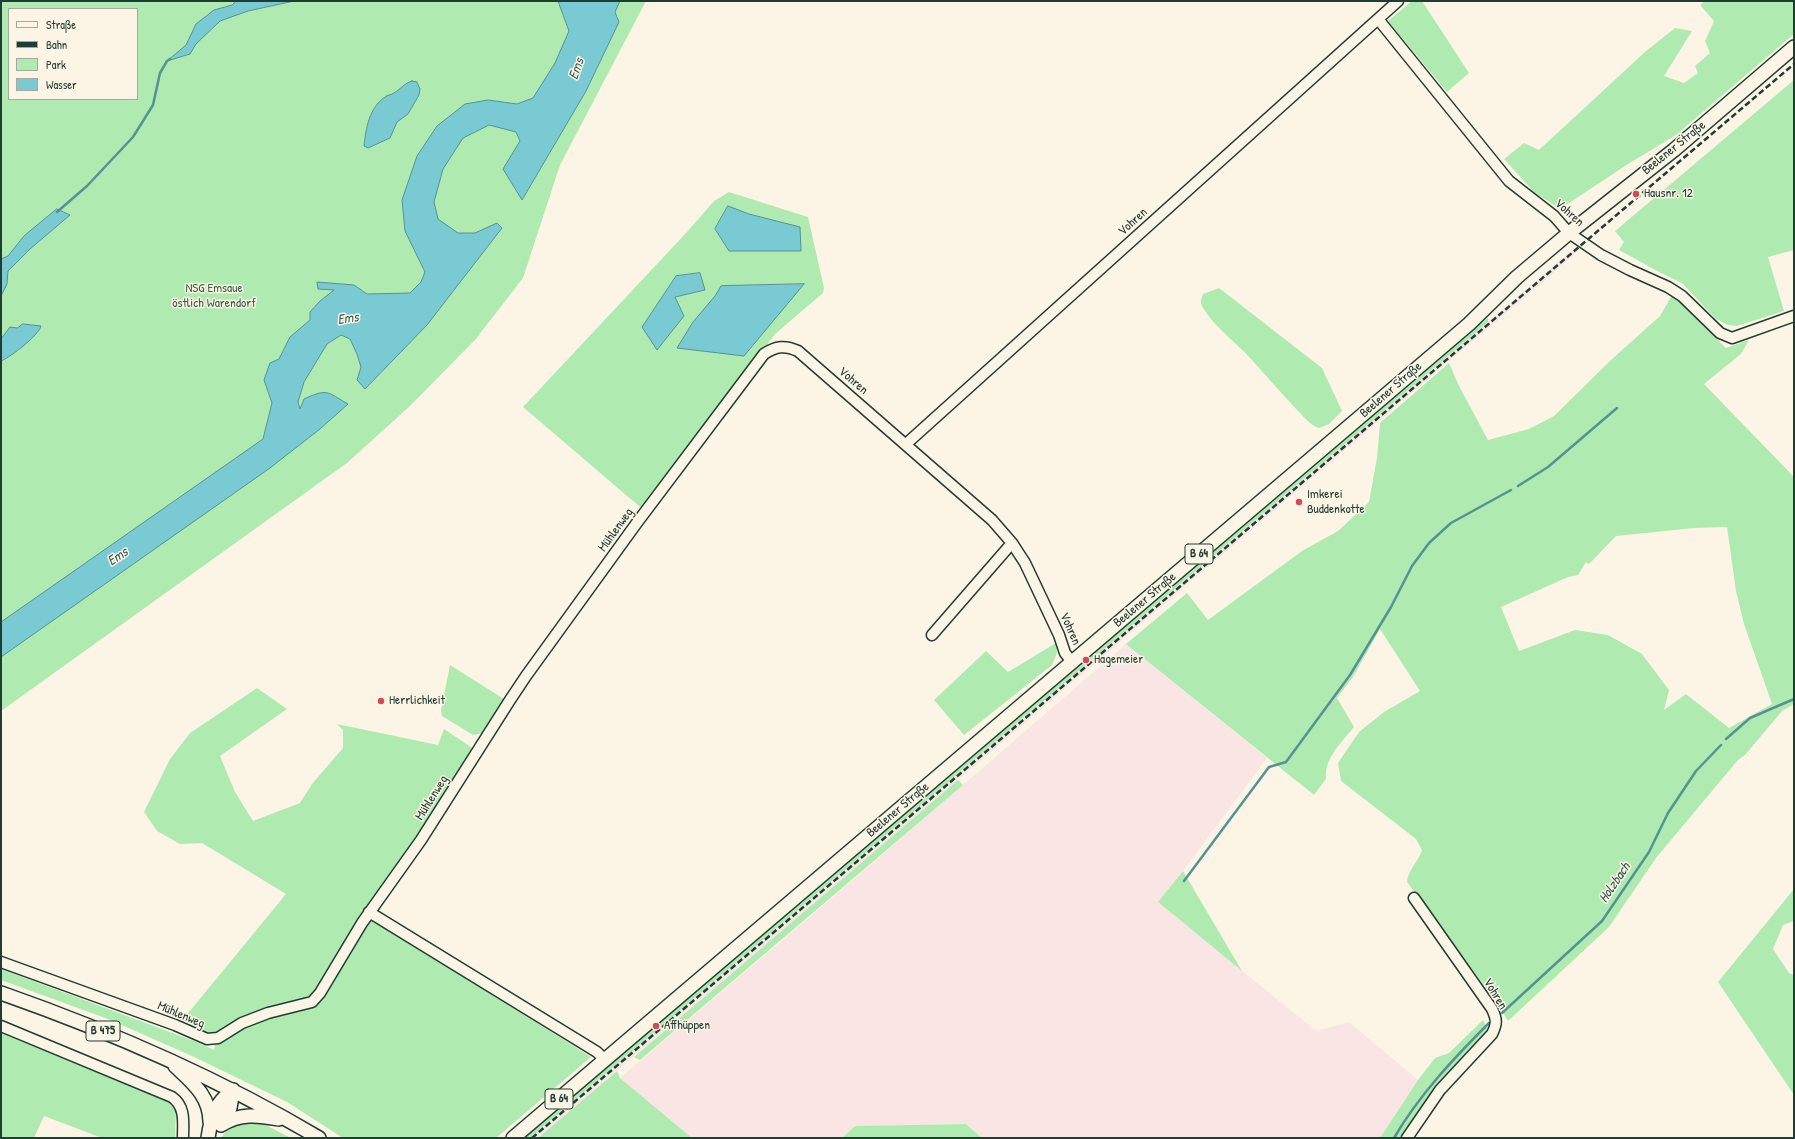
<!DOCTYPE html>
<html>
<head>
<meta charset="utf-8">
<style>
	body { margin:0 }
	#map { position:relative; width:1795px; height:1139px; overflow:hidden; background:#fcf5e5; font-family:"Patrick Hand",sans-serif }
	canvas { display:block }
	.frame { position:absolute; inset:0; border:2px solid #1f3d34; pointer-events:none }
	.legend { position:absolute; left:8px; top:8px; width:130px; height:92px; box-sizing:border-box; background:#fcf5e5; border:1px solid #a4ab9e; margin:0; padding:5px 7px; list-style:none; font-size:12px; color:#1f3d34 }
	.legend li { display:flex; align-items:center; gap:8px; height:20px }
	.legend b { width:20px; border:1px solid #a4ab9e }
</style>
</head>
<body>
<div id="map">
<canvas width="1795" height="1139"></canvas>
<div class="frame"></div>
<ul class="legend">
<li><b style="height:5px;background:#fcf5e5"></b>Straße</li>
<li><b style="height:5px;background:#1f3d34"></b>Bahn</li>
<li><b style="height:11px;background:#afebb1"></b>Park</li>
<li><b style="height:11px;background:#7acad4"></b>Wasser</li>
</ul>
</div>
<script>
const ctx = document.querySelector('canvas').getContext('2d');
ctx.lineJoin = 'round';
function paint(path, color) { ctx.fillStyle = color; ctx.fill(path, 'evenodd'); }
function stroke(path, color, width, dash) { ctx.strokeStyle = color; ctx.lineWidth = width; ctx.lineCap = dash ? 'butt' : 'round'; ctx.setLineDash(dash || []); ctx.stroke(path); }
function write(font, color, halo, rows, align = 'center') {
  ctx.font = font + ' "Patrick Hand",sans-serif'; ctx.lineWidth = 3; ctx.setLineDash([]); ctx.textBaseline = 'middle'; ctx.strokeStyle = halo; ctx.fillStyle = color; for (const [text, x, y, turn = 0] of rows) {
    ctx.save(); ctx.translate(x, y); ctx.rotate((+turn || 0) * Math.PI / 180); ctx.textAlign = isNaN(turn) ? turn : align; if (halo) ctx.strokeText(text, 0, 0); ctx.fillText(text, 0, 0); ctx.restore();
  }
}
paint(new Path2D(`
	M1590,235l3,3 -51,45 -87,73 -838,715 -79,67h-8z
	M1126,644l141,114 -108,145 157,128 33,-9 69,58 -38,58h-398l-16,-14 -111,2 -13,12h-150l-72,-60 212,-180z`), '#f9e5e4');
paint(new Path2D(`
	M1,1h645l-86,164 -37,113 -48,62 -65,66 -63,57 -346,248zM9,9h128v90h-128z
	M1412,1h10l47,72 -22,19 -59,-71z
	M1705,1h89v33l-118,101 -48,29 -68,45 -26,-17 -30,-33 20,-16 15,7 107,-99 29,-23 17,3 -28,45 20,7 14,-10 -3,-7 15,-13 -5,-12 9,-20 -14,-16z
	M1794,80v170l-26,7 16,54 -47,15 -9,-1 -12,-6 -34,-36 -21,-10 -42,-23 5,-8 -9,-11z
	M729,192l79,25 16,71 -1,5 -48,41 -131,175 -4,-2 -117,-100 164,-175 27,-31z
	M1219,288l103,80 20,43 -13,13 -10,4c-9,-3 -15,-11 -21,-17 -16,-17 -31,-34 -46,-51 -14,-16 -40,-35 -50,-54 -2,-5 -1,-7 1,-12z
	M1672,295l54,53 23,-8 -8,14 -37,30 90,93v227l-12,7 -37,44 -7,5 -82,98 -47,69 -101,94 -10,-17 -91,-122c0,-11 12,-21 15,-32l-6,-11 -75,-58 -3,-18 21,-31 25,-20 36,-21 -40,-62 -27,48 -16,21 17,29c-12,15 -30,31 -28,52l-12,16 -188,-151 61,-51 21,27 94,-69 36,-20 31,-29 8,-44 3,-35 69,-60 10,23 29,54 41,-11 25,-13 57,-56 49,-44zM1727,527l9,64 8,33 28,80 -43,24 -43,-34 -22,16 5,-20 -27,-36 -34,-19 -33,-5 -56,21 -18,-44 67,-30 10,-2 8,-13 3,2 27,-28 78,-8z
	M1488,318v4l-958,816h-6l949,-809z
	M1056,643l1,10 -5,12 -88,70 -30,-35 52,-49 22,21z
	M450,665l54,34 -21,34 -10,2 -31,-19 -1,-6z
	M257,688l30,21 -67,47 15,36 18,29 47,-18 12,-19 31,-36v-18l-6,-6 101,21 6,-16 30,20 -55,89 -108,161 -96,37 -10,-1 -25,-12 106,-129 -84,-51 -22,1 -23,-13 -13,-19 26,-53 20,-26z
	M958,780l5,5 -323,275 -6,-3z
	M1183,871l59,100 -84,-69z
	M1794,889v32l-11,4 -10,24 16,24 5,2v120l-76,-113z
	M373,920l218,137 -95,81h-153l-56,-36 -95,-46 -84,-37 -107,-39v-11l193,72 20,9 1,-7 43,-23 56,-14 51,-82z
	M1483,1020l6,12 -53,56 -34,50h-22l38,-58 17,-22 14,-5z
	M1,1030l151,61 24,15 -1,32h-73l-58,-22 -10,22h-33z
	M617,1071l3,7 72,60h-154z
	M260,1122l31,16h-70l9,-12z
	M966,1124l16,14h-140l13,-12z`), '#afebb1');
const water = new Path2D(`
	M236,1h58l-46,10 -28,10 -24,23 -6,10 -23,7 19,-16 10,-21 18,-14 18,-5z
	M559,1h61l-5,11 4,10 -33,69 -64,109 -19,-31 17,-28 -4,-9 -27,-7 -26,13 -20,31 -9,33 4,17 20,14h17l22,-10 5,5 -75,97 -62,64 -8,-9 4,-13 -4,-13 -7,-15 -9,-4 -14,9 -23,38 -6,20 2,7 4,-10c24,-11 23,-7 44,5l-28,25 -50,39 -269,189v-35l262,-183 9,-36 -8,-23 6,-17 9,-4 11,-22 20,-17v-8l10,-11 14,-11 -16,-1 -1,-7 37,3 13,9 43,-1 11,-11 4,-10 -20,-41 -3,-31 15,-44 20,-30 28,-22 23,-4 29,4 16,-6 22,-35 14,-32 -10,-27z
	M412,81l5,1 3,7 -1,6 -11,19 -11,8 -7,16 -22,10 -4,-2c2,-18 5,-38 21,-49 2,-2 6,-2 9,-4 7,-4 9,-9 18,-12z
	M728,206l21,8 51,13 1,24h-72l-14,-22z
	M57,209l13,6 -40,34 -22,22 -1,13 -6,12v-37l7,-3 16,-20z
	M700,273l5,17 -30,7 9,19 -27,34 -15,-23 34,-51z
	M804,284l-60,72 -67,-8 16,-26 22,-26 6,-10z
	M23,324l18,2c-2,9 -30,31 -40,35v-22l9,-12 7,1z`);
paint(water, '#7acad4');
stroke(water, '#569294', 1);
stroke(new Path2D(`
	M57,212l30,-26 46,-49 20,-32 7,-32 7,-12 3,-2
	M1518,486l30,-19 69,-59
	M1726,739l24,-21 44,-19
	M1184,881l85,-114 17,-5 64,-87 41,-68 21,-41 17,-23 22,-20 60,-33
	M1502,1013l100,-92 47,-69 19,-39 28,-42 25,-26
	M1394,1138c25,-43 60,-80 95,-115`), '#569294', 2.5);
const minor = new Path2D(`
	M1378,19l131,162 45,35 15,17 32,22 29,15 38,17 14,9 38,37 12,5 62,-22
	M906,444l492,-443
	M932,635l80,-92
	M369,912l228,140 8,8
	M1,962l174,63 32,14 11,-1 24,-15 26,-10 44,-11 8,-9 42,-70 59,-83 89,-140 16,-24 110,-152 128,-170c12,-8 21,-9 34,-3l194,169 20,23 13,20 34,72 6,18 7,9
	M1,1026l171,71c14,10 11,26 11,41
	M1407,1138l33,-48 52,-56c5,-10 5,-15 0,-25l-78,-111`);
const major = new Path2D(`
	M1,993c111,39 217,85 318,145
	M175,1066c17,16 35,30 35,56
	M221,1125c19,-12 36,-10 58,-6
	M221,1125l9,-17 3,-18
	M208,1138c3,-21 7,-35 25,-48
	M513,1138l854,-727 102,-87 48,-47 52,-44 105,-83 120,-103`);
stroke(minor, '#1f3d34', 13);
stroke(major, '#1f3d34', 16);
stroke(minor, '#fcf5e5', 10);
stroke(major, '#fcf5e5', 13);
stroke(new Path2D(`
	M532,1138l1262,-1074`), '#1f3d34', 2.5, [6, 3]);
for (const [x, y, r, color] of [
	[1636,194,4,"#d1495b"],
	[1299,502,4,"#d1495b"],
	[1086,660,4,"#d1495b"],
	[381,701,4,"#d1495b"],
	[656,1026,4,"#d1495b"]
]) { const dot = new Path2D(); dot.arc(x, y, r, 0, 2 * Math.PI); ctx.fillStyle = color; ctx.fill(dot); stroke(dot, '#fcf5e5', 1.5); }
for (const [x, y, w] of [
	[1199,554,28],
	[103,1031,34],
	[559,1099,28]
]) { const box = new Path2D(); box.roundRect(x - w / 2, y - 10, w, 20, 3); ctx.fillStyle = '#fcf5e5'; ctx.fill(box); stroke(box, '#1f3d34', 1); }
write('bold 12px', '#1f3d34', null, [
	["B 64",1199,554],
	["B 475",103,1031],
	["B 64",559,1099]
]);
write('13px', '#1f3d34', '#fcf5e5', [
	["Beelener Straße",1674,148,-39],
	["Vohren",1569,213,42],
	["Vohren",1133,222,-42],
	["Vohren",853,381,41],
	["Beelener Straße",1391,390,-41],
	["Mühlenweg",616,530,-54],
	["Beelener Straße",1145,600,-40],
	["Vohren",1070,629,66],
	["Mühlenweg",432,798,-58],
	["Beelener Straße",898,810,-40],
	["Vohren",1495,994,59],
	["Mühlenweg",181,1015,23]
]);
write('13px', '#1f3d34', '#fcf5e5', [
	["Hausnr. 12",1644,194],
	["Imkerei",1307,495],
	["Buddenkotte",1307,510],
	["Hagemeier",1094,660],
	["Herrlichkeit",389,701],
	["Affhüppen",664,1026]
], 'left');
write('13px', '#3c604d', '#fcf5e5', [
	["NSG Emsaue",214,289],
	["östlich Warendorf",214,304]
]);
write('italic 14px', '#315954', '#fcf5e5', [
	["Ems",577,69,-71],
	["Ems",348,319,-9],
	["Ems",118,557,-34],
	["Holzbach",1615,883,-56]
]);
</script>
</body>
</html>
